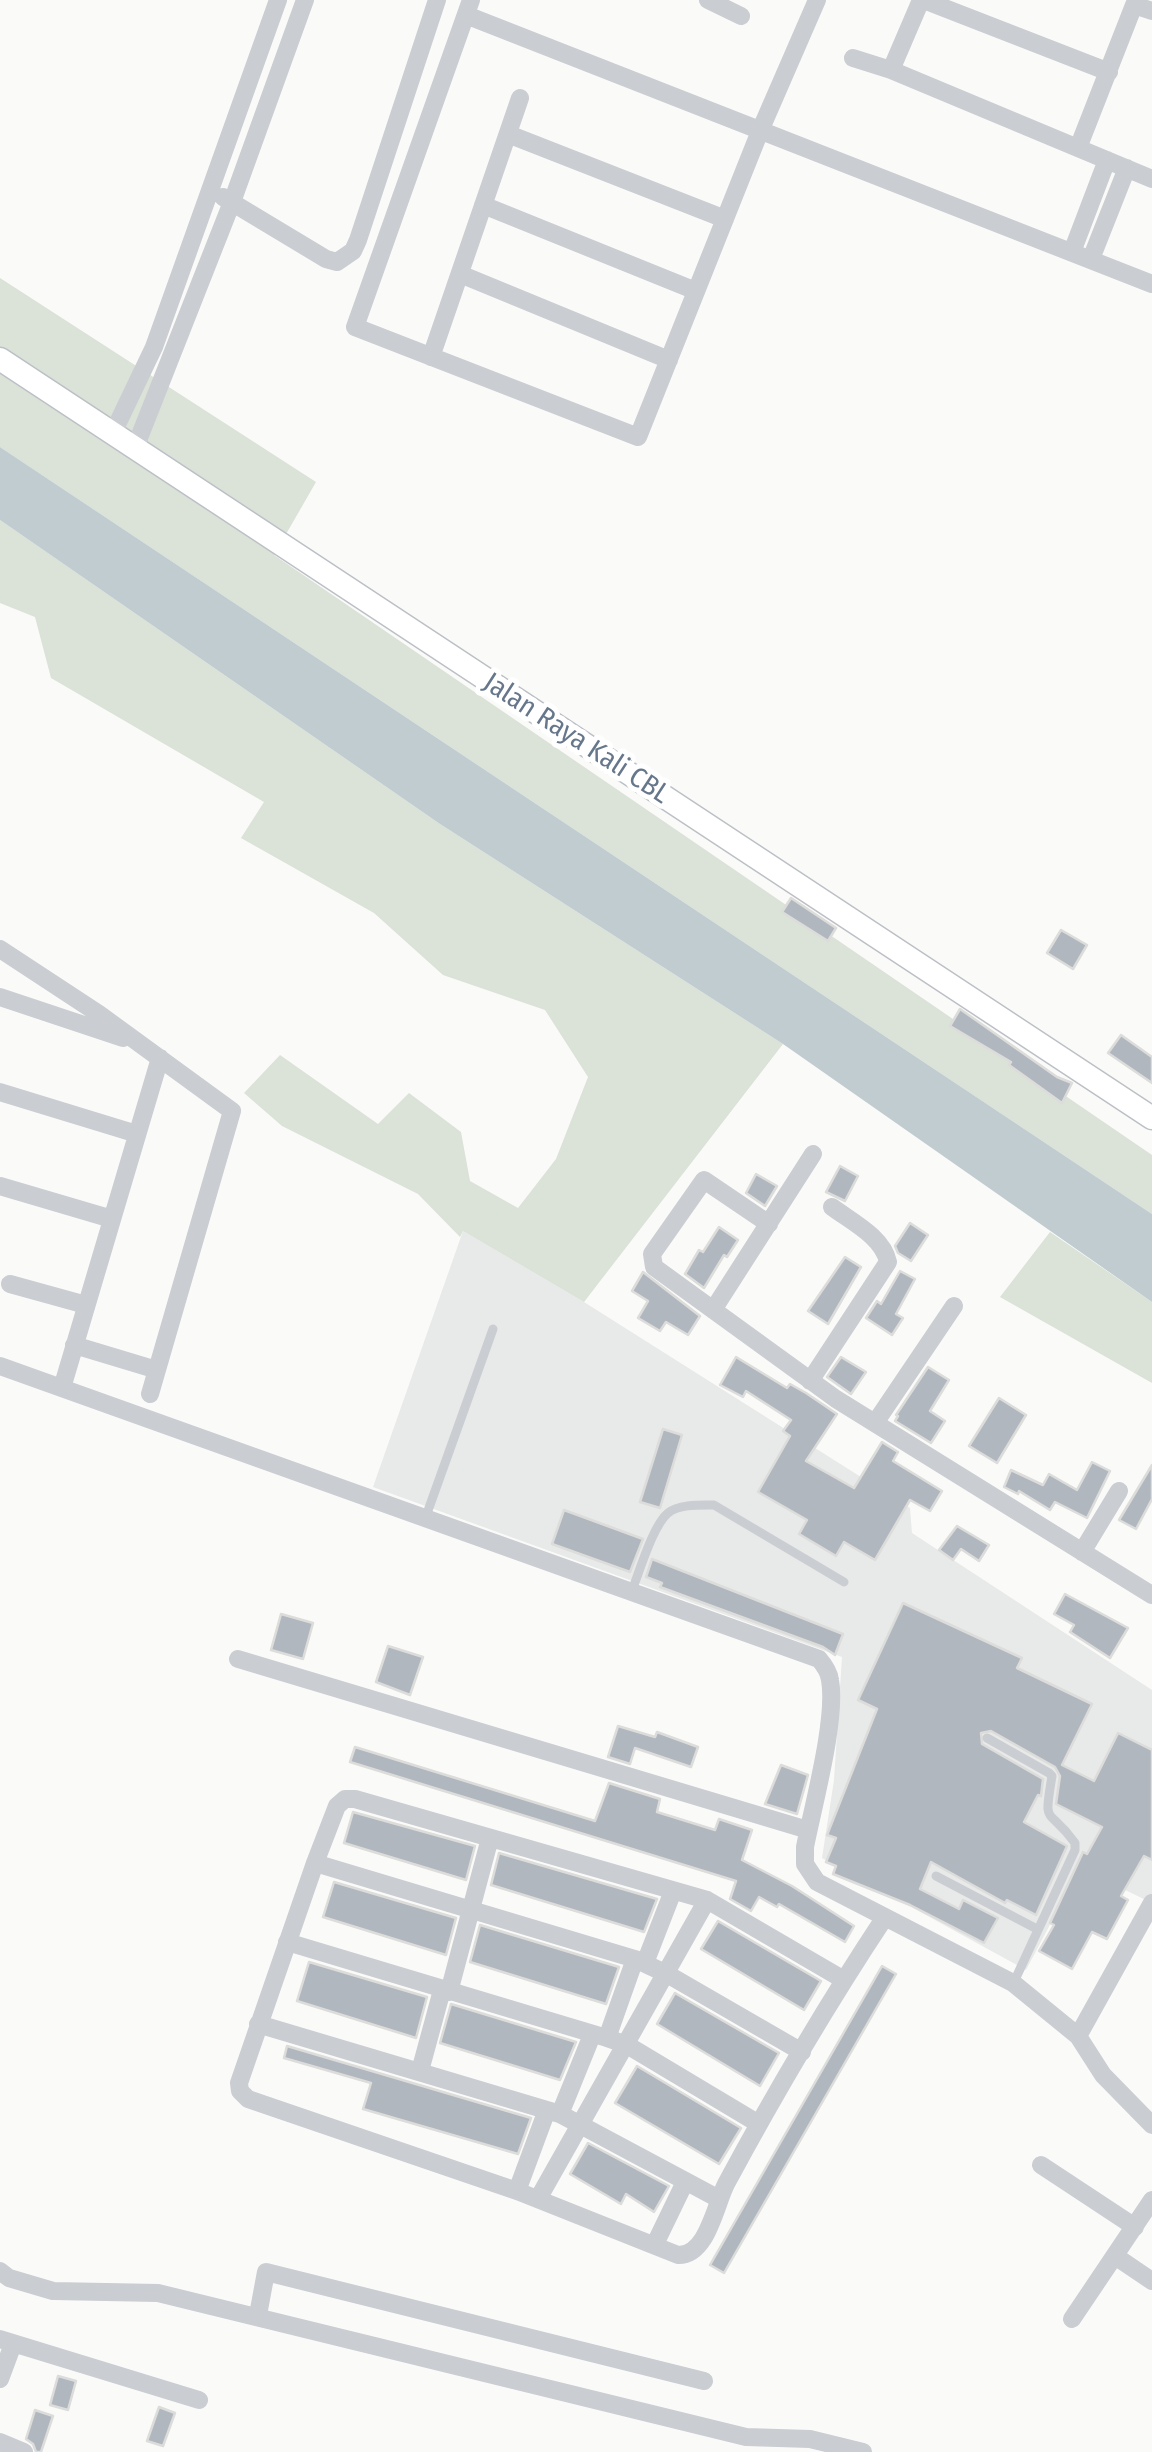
<!DOCTYPE html>
<html>
<head>
<meta charset="utf-8">
<style>
	body { margin:0 }
	canvas { display:block; background:#fafaf8 }
</style>
</head>
<body>
<canvas width="1152" height="2452"></canvas>
<script>
const ctx = document.querySelector('canvas').getContext('2d');
ctx.lineJoin = 'round';
function paint(path, color) { ctx.fillStyle = color; ctx.fill(path, 'evenodd'); }
function stroke(path, color, width, dash) { ctx.strokeStyle = color; ctx.lineWidth = width; ctx.lineCap = dash ? 'butt' : 'round'; ctx.setLineDash(dash || []); ctx.stroke(path); }
function write(font, color, halo, rows, align = 'center') {
  ctx.font = font + ' "Fira Sans Condensed",sans-serif'; ctx.lineWidth = 10; ctx.setLineDash([]); ctx.textBaseline = 'middle'; ctx.strokeStyle = halo; ctx.fillStyle = color; for (const [text, x, y, turn = 0] of rows) {
    ctx.save(); ctx.translate(x, y); ctx.rotate((+turn || 0) * Math.PI / 180); ctx.textAlign = isNaN(turn) ? turn : align; if (halo) ctx.strokeText(text, 0, 0); ctx.fillText(text, 0, 0); ctx.restore();
  }
}
paint(new Path2D(`
	M463,1231l121,71 326,206 2,25 240,157v213l-72,-35 -54,102 -204,-112 12,-78 8,-123 -469,-170z`), '#e8e9e9');
paint(new Path2D(`
	M0,278l316,204 -42,73 878,600v59l-1152,-767z
	M0,520l440,304 343,220 -199,258 -121,-71 -3,6 -42,-43 -136,-68 -38,-33 36,-38 98,69 31,-31 52,39 9,49 48,27 38,-49 32,-82 -43,-67 -102,-35 -69,-62 -133,-75 23,-36 -213,-124 -16,-61 -35,-14z
	M1050,1232l102,70v81l-152,-86z`), '#dbe2d8');
paint(new Path2D(`
	M0,447l1152,767v88l-369,-258 -343,-220 -440,-304z`), '#c1ccd1');
const building = new Path2D(`
	M791,898l45,30 -8,13 -46,-29z
	M1061,930l26,15 -14,24 -26,-16z
	M960,1009l97,68 15,6 -10,20 -53,-38 2,-3 -61,-36z
	M1121,1035l31,22v26l-44,-30z
	M840,1166l18,10 -13,25 -19,-9z
	M756,1174l21,12 -12,20 -19,-13z
	M910,1223l18,12 -17,26 -13,-8 -3,-7z
	M719,1227l19,13 -11,17 -3,-2 -20,33 -19,-14 14,-24 4,2z
	M845,1257l16,10 -33,57 -20,-13z
	M900,1271l15,8 -19,35 7,4 -11,17 -26,-17 11,-17 4,3z
	M643,1272l57,44 -12,19 -22,-13 -6,9 -22,-13 10,-17 -16,-10z
	M736,1357l51,31 3,-4 16,9 31,21 -31,47 48,27 28,-46 16,10 -5,9 49,30 -12,20 -20,-11 -35,60 -31,-18 -8,14 -37,-22 8,-14 -49,-28 32,-56 -7,-5 8,-11 -45,-29 -3,6 -23,-12z
	M841,1357l25,15 -15,22 -24,-17z
	M928,1367l21,13 -19,31 15,10 -14,22 -36,-22 3,-5 -2,-1z
	M999,1398l27,17 -29,48 -28,-17z
	M663,1429l19,6 -22,73 -20,-6z
	M1092,1462l18,9 -23,47 -32,-16 -5,8 -31,-19 -1,3 -14,-7 7,-17 32,15 6,-11 28,16z
	M1152,1465v34l-16,30 -17,-9z
	M564,1510l79,29 -13,33 -78,-28z
	M957,1526l32,19 -10,16 -18,-12 -8,11 -14,-10z
	M652,1559l191,75 -8,21 -12,-8 -163,-60 2,-4 -16,-6z
	M1065,1594l63,34 -18,30 -40,-26 4,-7 -20,-11z
	M903,1603l119,55 -5,10 75,36 -30,61 32,16 24,-48 34,17v110l-8,-4 -23,40 7,4 -21,39 -15,-7 -20,37 -33,-18 15,-26 -4,-2 33,-71 4,2 15,-27 -46,-23 4,-28 -5,-9 -64,-36 -10,2 1,11 61,35 -2,17 -3,-1 -14,27 43,24 -31,69 -29,-15 -2,3 -74,-41 -11,27 39,20 4,-9 35,18 -14,25 -74,-38 -77,-31 3,-8 -10,-4 10,-24 -9,-3 50,-126 -19,-9z
	M281,1614l32,9 -10,36 -32,-9z
	M388,1646l35,11 -13,38 -34,-13z
	M618,1726l37,11 2,-5 41,15 -7,20 -56,-19 -5,16 -22,-7z
	M355,1747l240,74 14,-38 51,16 -3,13 58,18 4,-11 33,11 -10,30 50,26 62,40 -9,16 -66,-38 -2,3 -18,-10 -8,14 -21,-12 6,-18 -386,-119z
	M781,1765l27,10 -11,39 -32,-10z
	M353,1812l122,34 -9,34 -122,-37z
	M499,1853l158,46 -13,33 -153,-47z
	M334,1882l122,36 -10,37 -123,-38z
	M718,1921l103,60 -17,29 -103,-61z
	M480,1925l139,42 -13,37 -136,-42z
	M309,1962l118,35 -11,41 -119,-37z
	M882,1966l14,8 -172,299 -14,-8z
	M675,1993l104,60 -19,33 -103,-62z
	M451,2004l125,38 -16,38 -120,-37z
	M287,2046l244,72 -13,36 -155,-45 8,-26 -87,-25z
	M637,2066l104,62 -22,36 -104,-61z
	M588,2143l81,43 -15,26 -28,-18 -5,10 -51,-30z
	M58,2376l18,5 -8,29 -18,-5z
	M159,2407l16,6 -12,33 -16,-5z
	M35,2410l18,6 -12,36h-5l-3,-8 -7,-5z`);
paint(building, '#b0b7bf');
stroke(building, '#dcdcda', 2.5);
const secondary = new Path2D(`
	M0,359l1152,759`);
stroke(secondary, '#bcc0c6', 25);
stroke(new Path2D(`
	M425,1519l68,-190
	M631,1593c8,-20 22,-68 37,-80 11,-9 32,-8 46,-8l130,77
	M987,1738l62,35 3,3c-9,53 -4,29 23,67v7l-61,132
	M936,1876l101,53`), '#cacdd1', 9);
stroke(new Path2D(`
	M471,0l-116,327 283,110 122,-306 57,-131
	M708,0l33,16
	M924,0l185,72
	M466,15l686,269
	M853,58l38,12 261,109
	M891,70l30,-70
	M508,134l217,85
	M1078,148l56,-143 18,6
	M223,197l103,62 11,3 16,-11 5,-11 79,-240
	M483,205l213,86
	M1072,252l35,-92
	M1091,259l36,-91
	M460,274l209,86
	M431,357l89,-259
	M113,433l41,-86 124,-347
	M135,448l97,-246 73,-202
	M0,949l99,65 133,97 -82,283
	M0,997l123,41
	M0,1092l137,42
	M0,1186l112,33
	M769,1224l-65,-44 -52,74 2,13 182,132 316,196
	M10,1284l76,21
	M713,1310l100,-156
	M74,1345l83,25
	M0,1366l819,293c6,7 10,13 11,21 7,39 -17,126 -25,167v17l12,18 196,101 65,53 25,39 49,50
	M810,1381l78,-119c-5,-25 -36,-40 -56,-55
	M62,1388l98,-330
	M875,1423l79,-117
	M1082,1552l37,-61
	M238,1659l570,171
	M315,1863l320,96 32,15 135,78
	M287,1942l320,96 20,7 132,79
	M645,1963l28,-72
	M844,1980l-137,-80 -352,-101h-10l-8,7 -22,57 -76,220 1,8 8,8 269,92 161,64c29,1 37,-49 48,-71 49,-91 102,-181 159,-267
	M449,1992l41,-154
	M258,2024l302,90 159,85
	M1078,2036l74,-133
	M607,2038l28,-79
	M420,2071l22,-81
	M560,2114l32,-79
	M1041,2165l94,62
	M517,2191l30,-81
	M538,2199l169,-299
	M655,2244l30,-62
	M1115,2256l37,25
	M0,2271l9,7 44,13 105,2 588,144 64,2 53,13
	M258,2315l8,-43 438,109
	M1072,2319l80,-119
	M0,2339l199,61
	M0,2379l13,-35
	M0,2442l24,10`), '#cacdd1', 18);
stroke(secondary, '#fff', 22);
write('28px', '#67778b', '#fff', [
	["Jalan Raya Kali CBL",576,739,33]
]);
</script>
</body>
</html>
